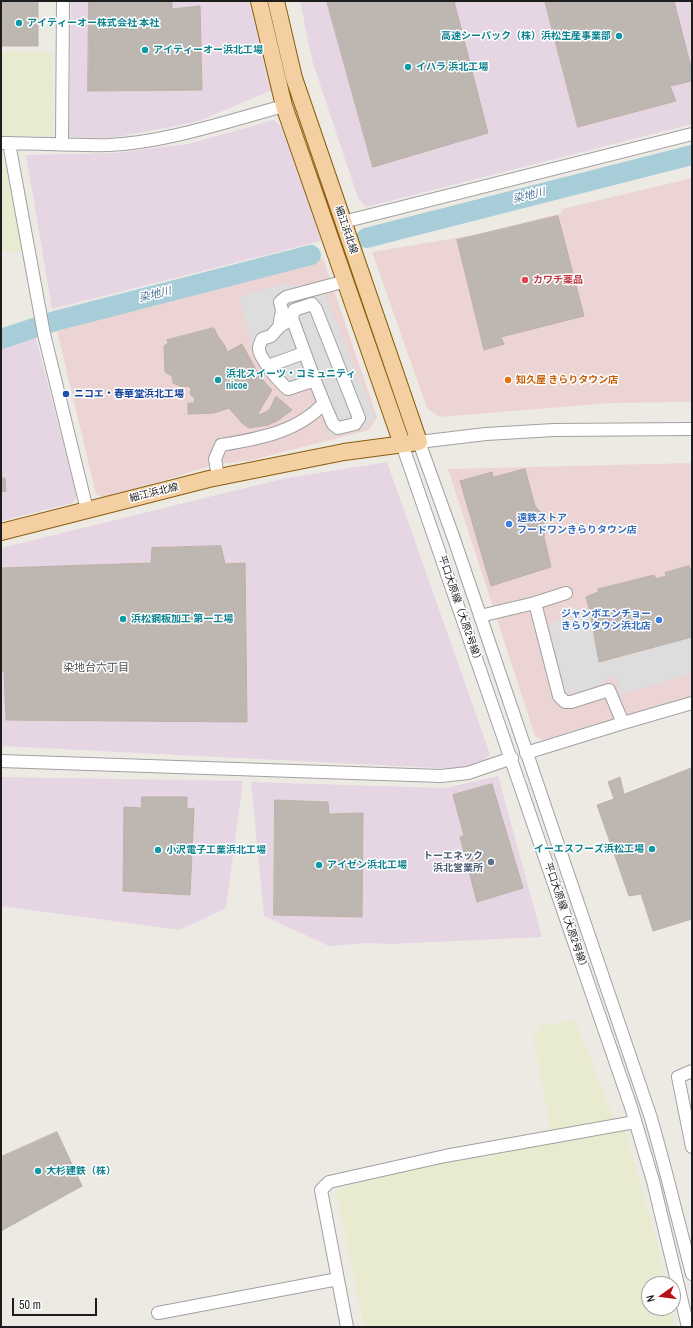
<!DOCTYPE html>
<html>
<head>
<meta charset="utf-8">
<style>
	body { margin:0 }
	#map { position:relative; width:693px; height:1328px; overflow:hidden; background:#edeae4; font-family:"Archivo Narrow",sans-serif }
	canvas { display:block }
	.frame { position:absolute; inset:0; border:2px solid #1d1d1d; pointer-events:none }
	.north { position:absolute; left:641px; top:1276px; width:40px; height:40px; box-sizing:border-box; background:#fff; border:1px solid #a5a5a5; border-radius:50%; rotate:256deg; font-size:11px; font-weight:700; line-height:16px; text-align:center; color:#1d1d1d }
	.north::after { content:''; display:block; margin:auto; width:14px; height:18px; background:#b91115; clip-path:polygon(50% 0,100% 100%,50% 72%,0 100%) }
	.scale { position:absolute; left:12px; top:1298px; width:85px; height:18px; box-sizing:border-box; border:2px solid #1d1d1d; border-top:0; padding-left:5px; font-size:12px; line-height:14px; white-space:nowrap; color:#1d1d1d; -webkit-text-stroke:3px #fff; paint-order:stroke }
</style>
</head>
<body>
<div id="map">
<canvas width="693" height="1328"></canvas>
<div class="frame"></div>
<div class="north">N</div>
<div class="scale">50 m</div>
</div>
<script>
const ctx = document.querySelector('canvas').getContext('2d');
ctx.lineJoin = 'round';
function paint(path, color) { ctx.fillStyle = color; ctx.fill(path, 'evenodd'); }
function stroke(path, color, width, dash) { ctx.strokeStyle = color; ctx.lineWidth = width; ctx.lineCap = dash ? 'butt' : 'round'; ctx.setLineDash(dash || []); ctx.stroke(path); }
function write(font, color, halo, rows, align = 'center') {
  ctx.font = font + ' "Archivo Narrow","Noto Sans JP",sans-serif'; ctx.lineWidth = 3; ctx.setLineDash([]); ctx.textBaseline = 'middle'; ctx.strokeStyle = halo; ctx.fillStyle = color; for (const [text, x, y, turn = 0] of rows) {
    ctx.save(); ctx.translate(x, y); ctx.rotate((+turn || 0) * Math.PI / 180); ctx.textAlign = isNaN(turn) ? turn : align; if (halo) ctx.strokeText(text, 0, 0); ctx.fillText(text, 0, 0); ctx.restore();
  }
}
paint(new Path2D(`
	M692,178v224l-80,1 -173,14 -12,-9 -55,-156 102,-17 88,-22v-4z
	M323,258l54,159 -8,13 -117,30 -39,5 -109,34 -8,-5 -39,-163z
	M692,463v233l-150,44 -7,-4 -87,-267z`), '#edd4d4');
paint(new Path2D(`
	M71,1h184l25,86 -84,35 -84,16 -43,-1z
	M300,1h392v123l-326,83 -8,-9 -46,-138z
	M274,120l11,11 36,110 -269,68 -26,-154 88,-2 74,-9z
	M35,335l42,162 -5,6 -71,18v-175z
	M387,462l103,292 -6,7 -28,8 -455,-23v-198l281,-69z
	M498,776l44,161 -151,7 -23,-1 -39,3 -65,-30 -13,-134 195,6z
	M1,777l242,4 -17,127 -46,22 -179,-24z`), '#e6d6e3');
paint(new Path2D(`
	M1,52h51l2,84h-53z
	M1,152h1l21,99 -22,1z
	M575,1020l39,99 -63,12 -18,-94 8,-12z
	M625,1129l34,120 7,35h-17v24h22l4,19h-311l-28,-137 99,-29z`), '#e9ebd0');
paint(new Path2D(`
	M287,283l13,5 20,-5 55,133 -9,12 -36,8 -15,-40 -6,-8 -23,7 -17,-20 -11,-17 -5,-10 -14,-51z
	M590,612l9,50 93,-25v37l-71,20 -5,-19 -25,14 -25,4 -17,-70z`), '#ddd');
stroke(new Path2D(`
	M366,238l326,-83
	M1,339l54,-18 256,-66`), '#a7ced8', 20);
const building = new Path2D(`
	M1,1h37v45h-37z
	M89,1h83v8l28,-3 2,84 -114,1z
	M327,1h127l34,132 -115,34z
	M545,1h129l18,70v10l-22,5 6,15 -98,26z
	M558,216l26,100 -83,21 3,7 -20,6 -27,-110z
	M214,328l5,10 6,8 2,6 15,-8 18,33 12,13 -15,25 7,-2 6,-4 6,-13 16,14 -15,11 -9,4 -19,3 -7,-5 -13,-15 -15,5 -26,1v-11h6l1,-4 -5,-5 1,-5 -3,-3 -6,1 -9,-4 -1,-7 -7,-4 -1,-26 4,-3 -1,-3z
	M525,469l10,37 4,4 5,10 1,8 -1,9 7,30 -60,19 -31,-105 32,-9 1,5z
	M1,478h4l1,13 -5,1z
	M221,546l4,18 20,-1 2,159 -241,-2 -2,-49h-3v-103l150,-5 1,-15z
	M689,566l1,3h2v68l-93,25 -9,-50 -4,-15 12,-5v-3l56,-14 2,4 10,-3 -1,-3z
	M692,768v151l-39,12 -12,-37 -12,2 -32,-91 17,-6 -6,-17 12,-5 4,17z
	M492,784l31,104 -46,14 -17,-65 4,-2 -11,-40z
	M142,797h45v12l7,-1 -4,87 -67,-4 1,-84 17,1z
	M275,800l53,2 1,12 34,-1 -1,104 -88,-2z
	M57,1132l25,54 -81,45v-74z`);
paint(building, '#bdb6b1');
stroke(building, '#beb1a7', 1);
const minor = new Path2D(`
	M2,143c36,0 72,3 107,2 59,-3 119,-24 175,-39
	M9,143l35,191 43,176
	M62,144l1,-143
	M343,222l349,-88
	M292,318l-13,9 -8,9 -9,3c-1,3 -3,6 -3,9 -1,9 22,36 29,41l18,-6 9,-2
	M279,327l3,-17 -2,-8 6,-5 60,-16
	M268,366l36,-13
	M692,429l-138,1 -68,4 -67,8 35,97 197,579 13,47 28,109
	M402,444l229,663 22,74 35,146
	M218,477l-3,-18 6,-14c37,-6 77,-13 103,-42l-9,-22 -23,-63 2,-8 18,-6 4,5 43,109 -4,6 -17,4 -5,-4 -9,-21
	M535,603l24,93 6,6h6l38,-12 14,33
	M480,616l55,-13 31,-10
	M526,753l97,-30 69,-20
	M1,761l440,15 27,-3 44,-15
	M692,1071l-14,6 14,70
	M158,1313l180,-34
	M347,1327l-26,-137 8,-8 116,-26 190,-34`);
const major = new Path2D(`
	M259,1l25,105 118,338
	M1,532l208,-53 135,-27 75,-10 -125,-364 -18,-77`);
stroke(minor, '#a1a1a1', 14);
stroke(major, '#8a5d0c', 18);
stroke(minor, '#fff', 12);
stroke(major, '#f4cfa2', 16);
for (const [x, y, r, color] of [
	[19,23,4,"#0f9aa8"],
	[619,36,4,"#0f9aa8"],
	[145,50,4,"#0f9aa8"],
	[408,67,4,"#0f9aa8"],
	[525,280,4,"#e0444e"],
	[218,380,4,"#0f9aa8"],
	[508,380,4,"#e8710a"],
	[66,394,4,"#1a4fb4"],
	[509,524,4,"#3f7fe0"],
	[123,619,4,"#0f9aa8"],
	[659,620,4,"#3f7fe0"],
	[652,849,4,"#0f9aa8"],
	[158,850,4,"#0f9aa8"],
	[491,862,4,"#5c6f8a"],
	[319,865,4,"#0f9aa8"],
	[38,1171,4,"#0f9aa8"]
]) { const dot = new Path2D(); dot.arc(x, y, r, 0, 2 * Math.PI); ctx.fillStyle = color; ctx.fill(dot); stroke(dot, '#fff', 1.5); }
write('bold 10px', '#0d838f', '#fff', [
	["アイティーオー株式会社 本社",27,23],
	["高速シーパック（株）浜松生産事業部",611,36,"right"],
	["アイティーオー浜北工場",153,50],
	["イハラ 浜北工場",416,67],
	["浜北スイーツ・コミュニティ",226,374],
	["nicoe",226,386],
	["浜松鋼板加工 第一工場",131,619],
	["イーエスフーズ浜松工場",644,849,"right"],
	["小沢電子工業浜北工場",166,850],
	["アイゼン浜北工場",327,865],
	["大杉建鉄（株）",46,1171]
], 'left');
write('10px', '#1d1d1d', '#fff', [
	["細江浜北線",346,230,71],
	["細江浜北線",154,493,-14],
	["平口大原線（大原2号線）",460,610,71],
	["平口大原線（大原2号線）",566,917,71]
]);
write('bold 10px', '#be3a42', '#fff', [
	["カワチ薬品",533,280]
], 'left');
write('bold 10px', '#c56008', '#fff', [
	["知久屋 きらりタウン店",516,380]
], 'left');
write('bold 10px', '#164399', '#fff', [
	["ニコエ・春華堂浜北工場",74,394]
], 'left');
write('bold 10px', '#366cbe', '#fff', [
	["遠鉄ストア",517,518],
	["フードワンきらりタウン店",517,530],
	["ジャンボエンチョー",651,614,"right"],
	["きらりタウン浜北店",651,626,"right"]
], 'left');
write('bold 10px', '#4e5e75', '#fff', [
	["トーエネック",483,856],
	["浜北営業所",483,868]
], 'right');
write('italic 11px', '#4f789d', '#fff', [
	["染地川",529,196,-14],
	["染地川",155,295,-14]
]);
write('11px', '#505050', '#fff', [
	["染地台六丁目",96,668]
]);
</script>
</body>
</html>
